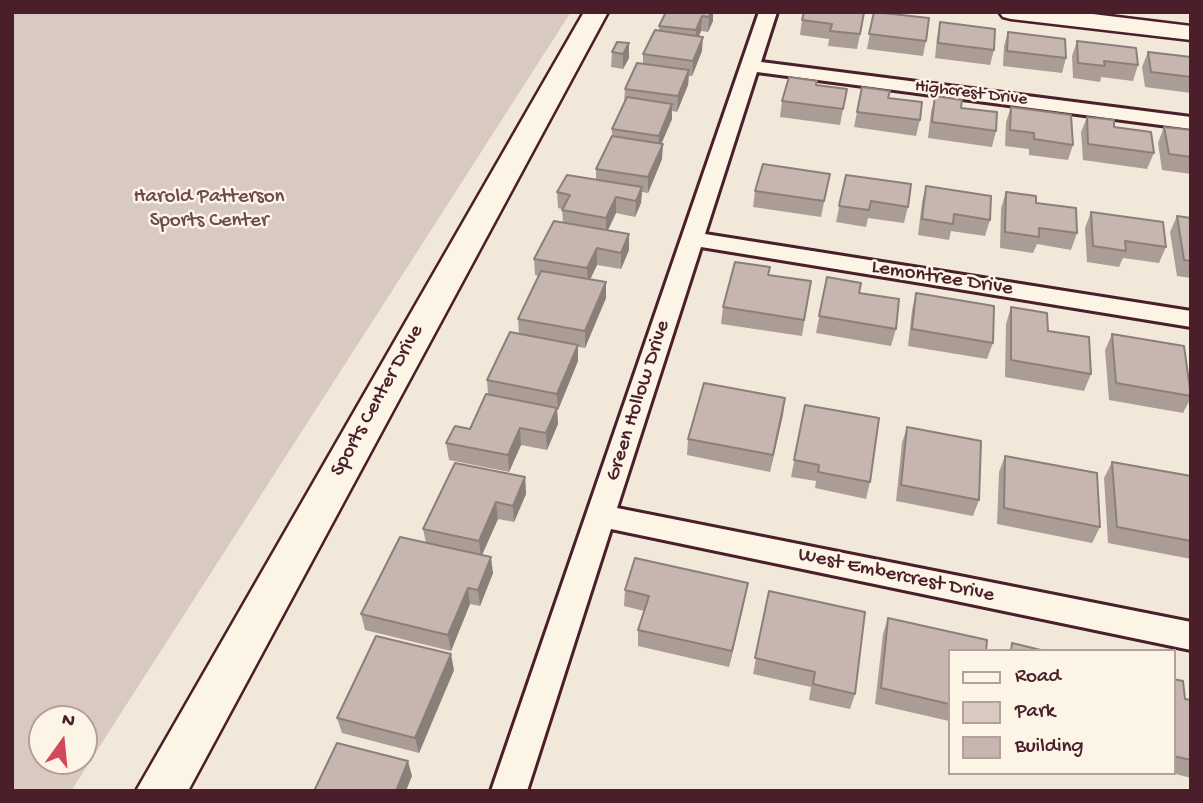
<!DOCTYPE html>
<html>
<head>
<meta charset="utf-8">
<style>
	body { margin:0 }
	#map { position:relative; width:1203px; height:803px; overflow:hidden; background:#f1e8da; font-family:"Gochi Hand",sans-serif }
	canvas { display:block }
	.frame { position:absolute; inset:0; border:14px solid #4a1f2b; pointer-events:none }
	.legend { position:absolute; left:948px; top:649px; width:228px; height:126px; box-sizing:border-box; background:#fcf5e5; border:2px solid #b59f9b; margin:0; padding:9px 12px; list-style:none; font-size:21px; color:#4a1f2b }
	.legend li { display:flex; align-items:center; gap:14px; height:35px }
	.legend b { width:35px; border:2px solid #b59f9b }
	.north { position:absolute; left:28px; top:705px; width:70px; height:70px; box-sizing:border-box; background:#fcf5e5; border:2px solid #b59f9b; border-radius:50%; rotate:15deg; font-size:19px; font-weight:700; line-height:28px; text-align:center; color:#4a1f2b }
	.north::after { content:''; display:block; margin:auto; width:24px; height:32px; background:#d1495b; clip-path:polygon(50% 0,100% 100%,50% 72%,0 100%) }
</style>
</head>
<body>
<div id="map">
<canvas width="1203" height="803"></canvas>
<div class="frame"></div>
<ul class="legend">
<li><b style="height:9px;background:#fcf5e5"></b>Road</li>
<li><b style="height:19px;background:#d8cac0"></b>Park</li>
<li><b style="height:19px;background:#c7b6af"></b>Building</li>
</ul>
<div class="north">N</div>
</div>
<script>
const ctx = document.querySelector('canvas').getContext('2d');
ctx.lineJoin = 'round';
function paint(path, color) { ctx.fillStyle = color; ctx.fill(path, 'evenodd'); }
function stroke(path, color, width, dash) { ctx.strokeStyle = color; ctx.lineWidth = width; ctx.lineCap = dash ? 'butt' : 'round'; ctx.setLineDash(dash || []); ctx.stroke(path); }
function write(font, color, halo, rows, align = 'center') {
  ctx.font = font + ' "Gochi Hand",sans-serif'; ctx.lineWidth = 5; ctx.setLineDash([]); ctx.textBaseline = 'middle'; ctx.strokeStyle = halo; ctx.fillStyle = color; for (const [text, x, y, turn = 0] of rows) {
    ctx.save(); ctx.translate(x, y); ctx.rotate((+turn || 0) * Math.PI / 180); ctx.textAlign = isNaN(turn) ? turn : align; if (halo) ctx.strokeText(text, 0, 0); ctx.fillText(text, 0, 0); ctx.restore();
  }
}
paint(new Path2D(`
	M12,12h559l-500,779h-59zM42,719h42v42h-42z`), '#d8cac0');
const street = new Path2D(`
	M759,12h18l-16,50 430,55v12l-434,-57 -52,162 486,77v16l-490,-80 -84,261 574,114v28l-580,-121 -84,262h-36z`);
const secondary = new Path2D(`
	M584,12h24l-420,779h-52z
	M999,12h77l115,14v14l-180,-21 -8,-2z`);
stroke(street, '#4a1f2b', 6);
stroke(secondary, '#4a1f2b', 5);
paint(street, '#fcf5e5');
paint(secondary, '#fcf5e5');
paint(new Path2D(`
	M713,12v9l-5,11 -7,-1 -2,5 3,15 -10,25h-3l-1,9 -11,27 -5,-1v8l-11,24 1,16 -14,34 -6,-1 -1,11 -6,14 -19,-4 -8,17 21,20 -8,19 -24,-4 -7,14 16,3v16l-21,50 -7,-1v14l-20,49h-1l1,14 -11,26 -26,-5 -12,27 -60,-12 -3,-17 24,-14 18,-34 -1,-15 32,-46 -1,-15 21,-43 -4,-1 -1,-16 29,-36 -1,-14 -4,-1 -1,-16 39,-12v-11l16,-33v-7l12,-25 1,-15 18,-25v-10l16,-23v-5z
	M865,12l-8,37 -29,-3 1,-7 -29,-4 2,-15z
	M874,12l52,29 -3,15 -56,-7z
	M940,22l54,28 -4,15 -55,-7 2,-21z
	M1008,32l58,26 -4,15 -59,-7 1,-20z
	M1077,41l61,24 -5,16 -32,-4 -1,5 -27,-4 -1,-22z
	M629,43v15l-6,11 -12,-2 1,-15z
	M1148,52l43,5v36l-46,-6 -3,-20z
	M862,87l26,11 32,22 -4,16 -62,-9z
	M847,89l-7,36 -60,-8 2,-16z
	M935,96l26,12 35,23 -4,16 -64,-9 3,-26z
	M1011,107l62,38 -5,15 -39,-5v-6l-24,-3 1,-24z
	M1087,117l67,36 -7,16 -64,-9 -2,-28z
	M1164,127l27,3v44l-29,-4 -4,-27z
	M830,174l-9,43 -68,-10 2,-16z
	M846,175l62,32 -4,16 -36,-5 -2,9 -30,-5z
	M926,186l64,34 -5,16 -34,-5 -2,9 -31,-5 4,-33z
	M1006,192l71,41 -6,17 -34,-6 -4,9 -33,-5 1,-40z
	M1091,212l75,35 -7,16 -36,-5 -4,9 -32,-5 -2,-34z
	M1177,216l14,2v60l-14,-2 -7,-44z
	M769,275l42,6 -9,55 -81,-12 2,-17z
	M827,277l69,52 -5,17 -75,-13z
	M916,293l77,50 -6,16 -79,-13 4,-36z
	M1011,307l37,24 43,43 -7,17 -79,-14 1,-53z
	M1112,334l79,56v8l-8,15 -74,-13 -4,-50z
	M785,398l-15,74 -83,-17 1,-16z
	M805,405l65,77 -4,17 -51,-11 1,-7 -25,-4z
	M907,427l72,73 -6,16 -77,-15 6,-58z
	M1005,456l95,71 -8,16 -95,-19 2,-52z
	M1112,462l79,14v83l-83,-16 -4,-65z
	M525,477l1,17 -12,28 -16,-3 -16,36 11,18 -13,33 -10,-2 -19,47 -86,-21 -4,-16 65,-71 -3,-14z
	M625,590l120,9 -16,68 -91,-21v-16l6,-19 -20,-5z
	M769,591l86,103 -5,15 -41,-9 2,-13 -58,-13z
	M888,618l61,33v70l-74,-17 8,-70z
	M454,670l-35,83 -77,-20 -5,-15z
	M1173,679l12,20 6,1v78l-19,-5h1z`), '#ab9d96');
paint(new Path2D(`
	M711,12h2v9l-5,11 1,-15z
	M702,16l-1,15 -6,14 1,-15z
	M703,37l-1,14 -10,25 1,-15z
	M629,43v15l-6,11v-15z
	M689,70l-1,15 -11,27 1,-16z
	M672,104v15l-14,33 1,-16z
	M663,144l-1,15 -14,34v-16z
	M642,187l-1,16 -6,14 1,-16z
	M616,197v16l-10,21v-16z
	M629,234v16l-8,19v-16z
	M597,248v17l-9,19 -1,-16z
	M606,282v16l-21,50v-17z
	M578,345v16l-20,49 -1,-16z
	M785,398l-2,17 -13,57 3,-17z
	M557,408l1,16 -11,26 -1,-17z
	M520,428l1,17 -12,27 -1,-17z
	M525,477l1,17 -12,28 -1,-16z
	M496,502l2,17 -17,38 -2,-16z
	M491,557l2,16 -13,33 -2,-16z
	M748,583l-3,16 -16,68 3,-16z
	M468,588l2,16 -19,47 -3,-16z
	M451,654l3,16 -35,83 -4,-15z
	M408,761l4,15 -6,15h-10z`), '#8b7f7a');
const building = new Path2D(`
	M666,12h45l-2,5 -7,-1 -6,14 -37,-4z
	M804,12h60l-4,22 -30,-3 2,-7 -30,-4z
	M874,12l55,6 -3,23 -57,-7z
	M940,22l55,7 -1,21 -56,-7z
	M655,30l48,7 -10,24 -50,-7z
	M1008,32l57,7 1,19 -59,-7z
	M1077,41l59,7 2,17 -34,-4 1,5 -27,-3z
	M617,42l12,1 -6,11 -11,-2z
	M1148,52l43,5v20l-40,-5z
	M637,63l52,7 -11,26 -53,-7z
	M789,77l28,4 -1,4 31,4 -4,20 -61,-8z
	M862,87l28,4 -2,7 34,4 -2,18 -63,-8z
	M935,96l27,4 -1,8 36,4 -1,19 -64,-9z
	M627,97l45,7 -13,32 -47,-7z
	M1011,107l60,8 2,30 -39,-6v-6l-24,-3z
	M1087,117l27,3v7l37,5 3,21 -66,-9z
	M1164,127l27,3v27l-22,-3z
	M612,136l51,8 -15,33 -52,-8z
	M763,164l67,10 -6,27 -69,-10z
	M567,175l75,12 -6,14 -20,-4 -10,21 -44,-8 8,-15 -13,-3z
	M846,175l65,9 -3,23 -37,-6 -2,9 -30,-4z
	M926,186l65,10 -1,24 -36,-6 -1,10 -31,-5z
	M1006,192l30,4v7l40,5 1,25 -38,-5v9l-34,-5z
	M1091,212l72,10 3,25 -41,-6 1,10 -33,-5z
	M1177,216l14,2v43l-7,-1z
	M554,221l75,13 -8,19 -24,-5 -10,20 -53,-9z
	M735,262l35,5 -2,8 43,6 -7,39 -81,-13z
	M541,271l65,11 -21,49 -67,-12z
	M827,277l34,6 -2,10 40,6 -3,30 -77,-13z
	M916,293l78,13 -1,37 -81,-14z
	M1011,307l36,6 1,18 41,6 2,37 -80,-14z
	M510,332l68,13 -21,49 -70,-14z
	M1112,334l72,12 7,50 -75,-13z
	M704,383l81,15 -12,57 -85,-16z
	M486,394l71,14 -11,25 -26,-5 -12,27 -62,-12 9,-17 15,3z
	M805,405l74,13 -9,64 -52,-10 1,-7 -25,-5z
	M907,427l74,14 -2,59 -78,-15z
	M1005,456l92,17 3,54 -96,-19z
	M1112,462l79,14v65l-74,-14z
	M455,463l70,14 -12,29 -17,-4 -17,39 -56,-12z
	M400,537l91,20 -13,33 -10,-2 -20,47 -87,-21z
	M635,558l113,25 -16,68 -94,-21 11,-34 -24,-6z
	M769,591l96,21 -10,82 -42,-10 2,-12 -60,-14z
	M888,618l99,22 -1,11h-37v53l-68,-16z
	M376,636l75,18 -36,84 -78,-20z
	M1012,643l33,8h-34z
	M1173,679l10,2 2,18 6,1v60l-18,-4z
	M337,743l71,18 -12,30h-82z`);
paint(building, '#c7b6af');
stroke(building, '#8b7f7a', 2);
write('18px', '#4a1f2b', '#fcf5e5', [
	["Highcrest Drive",971,94,7]
]);
write('21px', '#6e4a50', '#fcf5e5', [
	["Harold Patterson",209,198],
	["Sports Center",209,222]
]);
write('21px', '#4a1f2b', '#fcf5e5', [
	["Lemontree Drive",942,279,9],
	["Sports Center Drive",378,401,-61],
	["Green Hollow Drive",639,401,-72],
	["West Embercrest Drive",896,576,12]
]);
</script>
</body>
</html>
